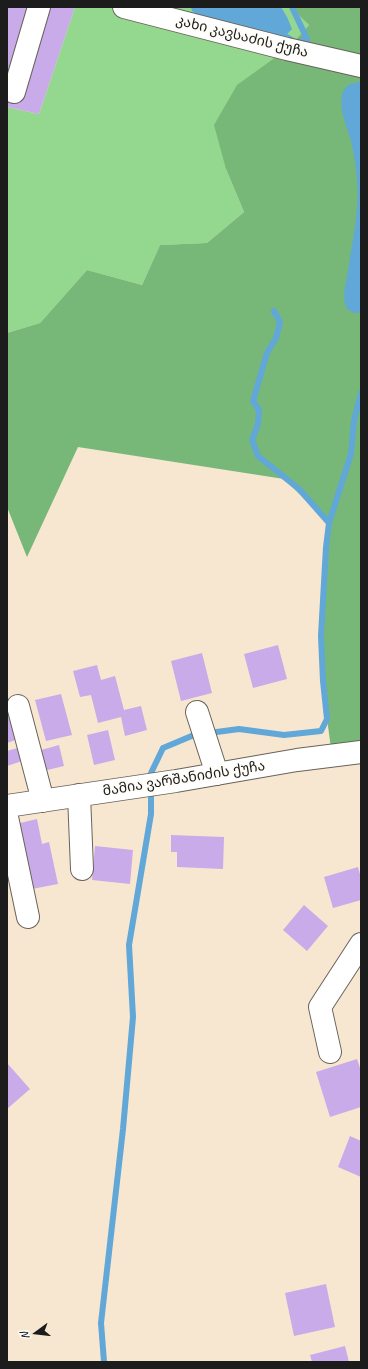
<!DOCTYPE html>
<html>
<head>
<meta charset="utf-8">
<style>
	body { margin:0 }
	#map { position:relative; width:368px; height:1369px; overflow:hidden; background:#f7e7d0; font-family:Caveat,sans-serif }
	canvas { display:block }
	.frame { position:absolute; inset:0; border:8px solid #1c1c1c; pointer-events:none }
	.north { position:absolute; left:16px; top:1313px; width:40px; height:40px; -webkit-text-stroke:3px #fdfcf7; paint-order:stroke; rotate:255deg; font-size:11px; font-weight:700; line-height:16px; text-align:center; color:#1c1c1c }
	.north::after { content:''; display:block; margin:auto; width:14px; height:18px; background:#1c1c1c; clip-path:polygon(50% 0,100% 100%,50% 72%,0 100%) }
</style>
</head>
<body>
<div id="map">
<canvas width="368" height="1369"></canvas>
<div class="frame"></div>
<div class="north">N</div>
</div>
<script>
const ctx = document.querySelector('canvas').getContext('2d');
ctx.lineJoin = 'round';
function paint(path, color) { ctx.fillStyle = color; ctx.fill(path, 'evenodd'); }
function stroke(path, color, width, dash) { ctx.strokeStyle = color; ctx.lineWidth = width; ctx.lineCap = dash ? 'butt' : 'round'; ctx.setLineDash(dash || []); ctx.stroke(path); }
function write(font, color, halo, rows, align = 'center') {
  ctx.font = font + ' Caveat,"Noto Sans Georgian",sans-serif'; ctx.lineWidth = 4; ctx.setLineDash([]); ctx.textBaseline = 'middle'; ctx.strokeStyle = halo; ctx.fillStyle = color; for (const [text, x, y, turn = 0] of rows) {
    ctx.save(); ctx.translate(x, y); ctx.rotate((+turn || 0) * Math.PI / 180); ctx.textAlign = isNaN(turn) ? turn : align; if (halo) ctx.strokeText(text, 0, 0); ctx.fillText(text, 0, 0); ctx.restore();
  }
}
paint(new Path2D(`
	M75,7h215l19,18 -22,24 -61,120 18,43 -37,31 -47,2 -18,40 -55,-15 -47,53 -33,10v-226l32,7z`), '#94d78e');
paint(new Path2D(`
	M290,7h71v745l-29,4c-5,-40 -12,-80 -11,-121 1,-37 3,-75 8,-112l-45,-44 -206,-32 -51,110 -20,-50v-174l33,-10 47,-53 55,15 18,-40 47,-2 37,-31 -18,-43 -12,-44 23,-40 50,-36 22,-24z`), '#77b879');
paint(new Path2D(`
	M191,7h90l6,10 5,12 -7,7 -5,1 -82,-22 -6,-4z
	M359,82h2v231h-7l-7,-4c-6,-14 -1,-24 1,-38 4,-30 12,-61 9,-91 -1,-13 -3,-26 -6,-39 -4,-15 -19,-46 -1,-57 3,-1 7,-1 9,-2z`), '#61a7d7');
stroke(new Path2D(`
	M279,32l17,11 11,-4 -15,-32
	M274,311l6,11 -4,16 -9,15 -14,48 6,9 -1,14 -6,16 6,16 41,33 30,34
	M104,1362l-3,-39 22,-194 10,-112 -4,-72 22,-131v-41l12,-25 31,-13 45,-6 45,6 37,-4 6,-12 -4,-38 -2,-45 5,-89 3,-24 22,-69 3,-33 7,-28`), '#61a7d7', 6);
paint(new Path2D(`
	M7,7h68l-36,107 -32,-7z
	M278,645l9,34 -34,9 -9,-34z
	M202,653l10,40 -31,8 -10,-40z
	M97,665l4,15 14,-4 9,34 17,-4 6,24 -22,6 -4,-19 -23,6 -7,-28 -11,2 -7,-26z
	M61,694l11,41 -26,6 -11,-41z
	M12,706l9,32 -14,5v-36z
	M108,730l7,30 -21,5 -7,-30z
	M59,745l5,21 -25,6 -5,-20z
	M21,747l4,13 -18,6v-15z
	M37,819l5,25 7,-2 9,42 -26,5 -12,-66z
	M171,835l53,2 -1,32 -46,-2v-15h-6z
	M95,846l38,4 -3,34 -38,-4z
	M358,867l3,11v22l-28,8 -9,-31z
	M304,905l24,21 -21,25 -24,-21z
	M357,1059l4,12v36l-31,10 -14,-45z
	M7,1063l23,26 -23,20z
	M350,1136l11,5v36l-23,-10z
	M326,1284l9,43 -41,9 -9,-43z
	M345,1346l4,16h-37l-2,-7z`), '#c9abe9');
const minor = new Path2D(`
	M124,7l163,42 74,17
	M14,92l25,-85
	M18,706l25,95
	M197,712l20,62
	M79,795l3,74
	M7,806l169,-25 121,-21 64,-8
	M7,817l21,100
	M330,1052l-10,-45 41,-63`);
stroke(minor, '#69635b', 24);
stroke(minor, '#fff', 22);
write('14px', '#1c1c1c', '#fdfcf7', [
	["კახი კავსაძის ქუჩა",242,37,14],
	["მამია ვარშანიძის ქუჩა",184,779,-9]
]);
</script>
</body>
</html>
